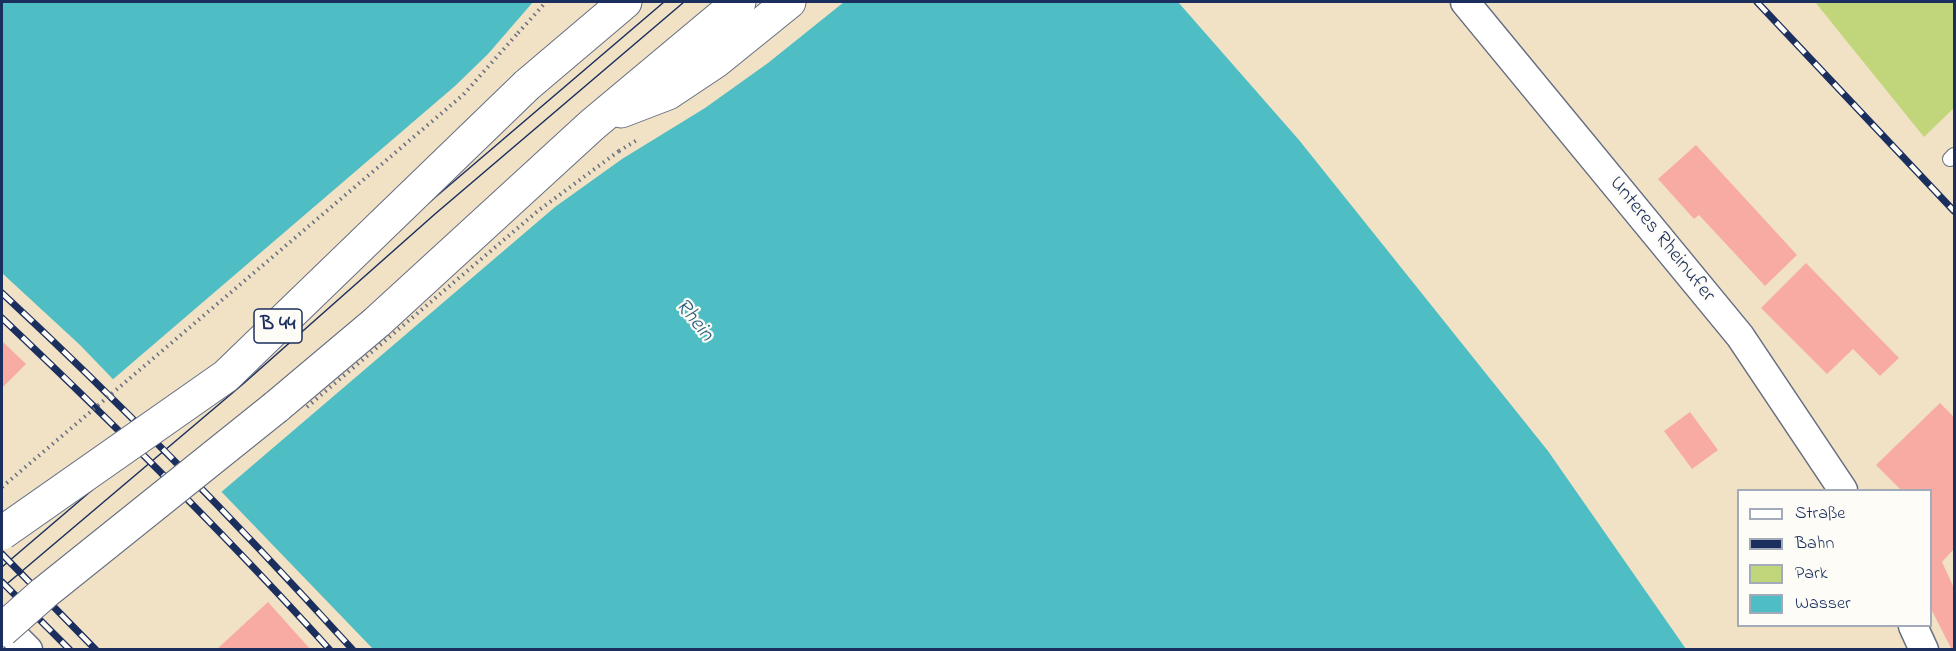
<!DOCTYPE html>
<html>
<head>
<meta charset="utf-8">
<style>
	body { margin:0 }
	#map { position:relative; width:1956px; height:651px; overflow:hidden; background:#f1e2c5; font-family:"Indie Flower",sans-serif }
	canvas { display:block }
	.frame { position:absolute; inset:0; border:3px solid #1b2f5e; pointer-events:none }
	.legend { position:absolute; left:1737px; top:489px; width:195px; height:138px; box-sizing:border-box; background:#fdfcf7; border:2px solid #a3aaba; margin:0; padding:8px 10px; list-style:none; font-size:18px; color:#1b2f5e }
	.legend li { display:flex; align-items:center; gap:12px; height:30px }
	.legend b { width:30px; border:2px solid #a3aaba }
</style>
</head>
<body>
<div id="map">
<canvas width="1956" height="651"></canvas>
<div class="frame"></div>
<ul class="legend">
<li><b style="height:8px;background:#fff"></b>Straße</li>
<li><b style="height:8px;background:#1b2f5e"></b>Bahn</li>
<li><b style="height:16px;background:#c1d67a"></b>Park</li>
<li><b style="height:16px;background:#4fbec4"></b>Wasser</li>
</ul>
</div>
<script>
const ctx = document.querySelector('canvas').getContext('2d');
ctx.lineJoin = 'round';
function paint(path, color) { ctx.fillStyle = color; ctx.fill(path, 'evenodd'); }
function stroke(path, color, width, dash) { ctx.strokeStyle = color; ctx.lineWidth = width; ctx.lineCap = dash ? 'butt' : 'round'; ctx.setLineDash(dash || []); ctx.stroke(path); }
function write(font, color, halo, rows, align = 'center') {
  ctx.font = font + ' "Indie Flower",sans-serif'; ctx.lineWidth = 4.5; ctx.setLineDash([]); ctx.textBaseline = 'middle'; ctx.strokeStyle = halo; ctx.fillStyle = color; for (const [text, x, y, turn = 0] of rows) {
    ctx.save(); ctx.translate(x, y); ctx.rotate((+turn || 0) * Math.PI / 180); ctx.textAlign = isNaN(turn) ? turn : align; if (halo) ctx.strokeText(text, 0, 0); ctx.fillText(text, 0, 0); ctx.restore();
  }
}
paint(new Path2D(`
	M1815,2h139v106l-30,29z`), '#c1d67a');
paint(new Path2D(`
	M2,2h1176l121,138 249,311 138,198h-1313l-293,-304 -78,-72z`), '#4fbec4');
paint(new Path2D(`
	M533,2h311l-76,61 -63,45 -83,51 -67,48 -336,287 -108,-113 344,-295 33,-32z`), '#f1e2c5');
paint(new Path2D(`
	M1696,145l101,110 -32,31 -66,-71 -5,4 -36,-40z
	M1806,263l93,95 -19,18 -27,-27 -26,25 -66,-66z
	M2,341l24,23 -24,24z
	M1940,403l14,14v132l-12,13 12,26v62h-2l-22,-43v-117h-29l-25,-25z
	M1690,412l28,38 -26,19 -28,-38z
	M268,602l43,48h-95z`), '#f8aba3');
const lane = new Path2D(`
	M1950,159l4,-4`);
const street = new Path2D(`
	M1465,2l275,334 103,154
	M2,624l26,26
	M1913,626l11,24`);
const highway = new Path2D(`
	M527,85l98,-83
	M621,111l47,-18 48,-32 73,-59
	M276,407l101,-85 215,-197 147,-123`);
stroke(lane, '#666e82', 16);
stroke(street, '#666e82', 31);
stroke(highway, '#666e82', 35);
stroke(new Path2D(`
	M518,33l28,-31
	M619,151l18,-11`), '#666e82', 4, [1.5, 4.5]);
stroke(lane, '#fff', 14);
stroke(street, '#fff', 28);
stroke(highway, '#fff', 33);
stroke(new Path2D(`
	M2,567l662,-565
	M2,588l241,-204 192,-170 249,-212`), '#1b2f5e', 1.5);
const rail = new Path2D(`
	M1757,2l197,209
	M2,293c122,113 238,233 351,357
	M2,318c112,106 224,217 328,332
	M2,554l94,96
	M2,582l68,68`);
stroke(rail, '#1b2f5e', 7);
stroke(rail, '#fdfcf7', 4.5, [14]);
const highwayBridge = new Path2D(`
	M2,533l224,-157 301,-291
	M2,630l42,-37 232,-186`);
stroke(highwayBridge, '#666e82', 35, []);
stroke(new Path2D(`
	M307,407l232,-197 80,-59
	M2,487l461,-392 55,-62`), '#666e82', 4, [1.5, 4.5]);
stroke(highwayBridge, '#fff', 33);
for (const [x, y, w] of [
	[278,326,48]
]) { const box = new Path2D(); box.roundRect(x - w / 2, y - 17, w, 34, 4.5); ctx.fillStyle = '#fdfcf7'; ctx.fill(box); stroke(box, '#1b2f5e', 1.5); }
write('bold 20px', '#1b2f5e', null, [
	["B 44",278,326]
]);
write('21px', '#1b2f5e', '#fdfcf7', [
	["Unteres Rheinufer",1661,240,51]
]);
write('italic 22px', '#2d6182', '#fdfcf7', [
	["Rhein",693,321,51]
]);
</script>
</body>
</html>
